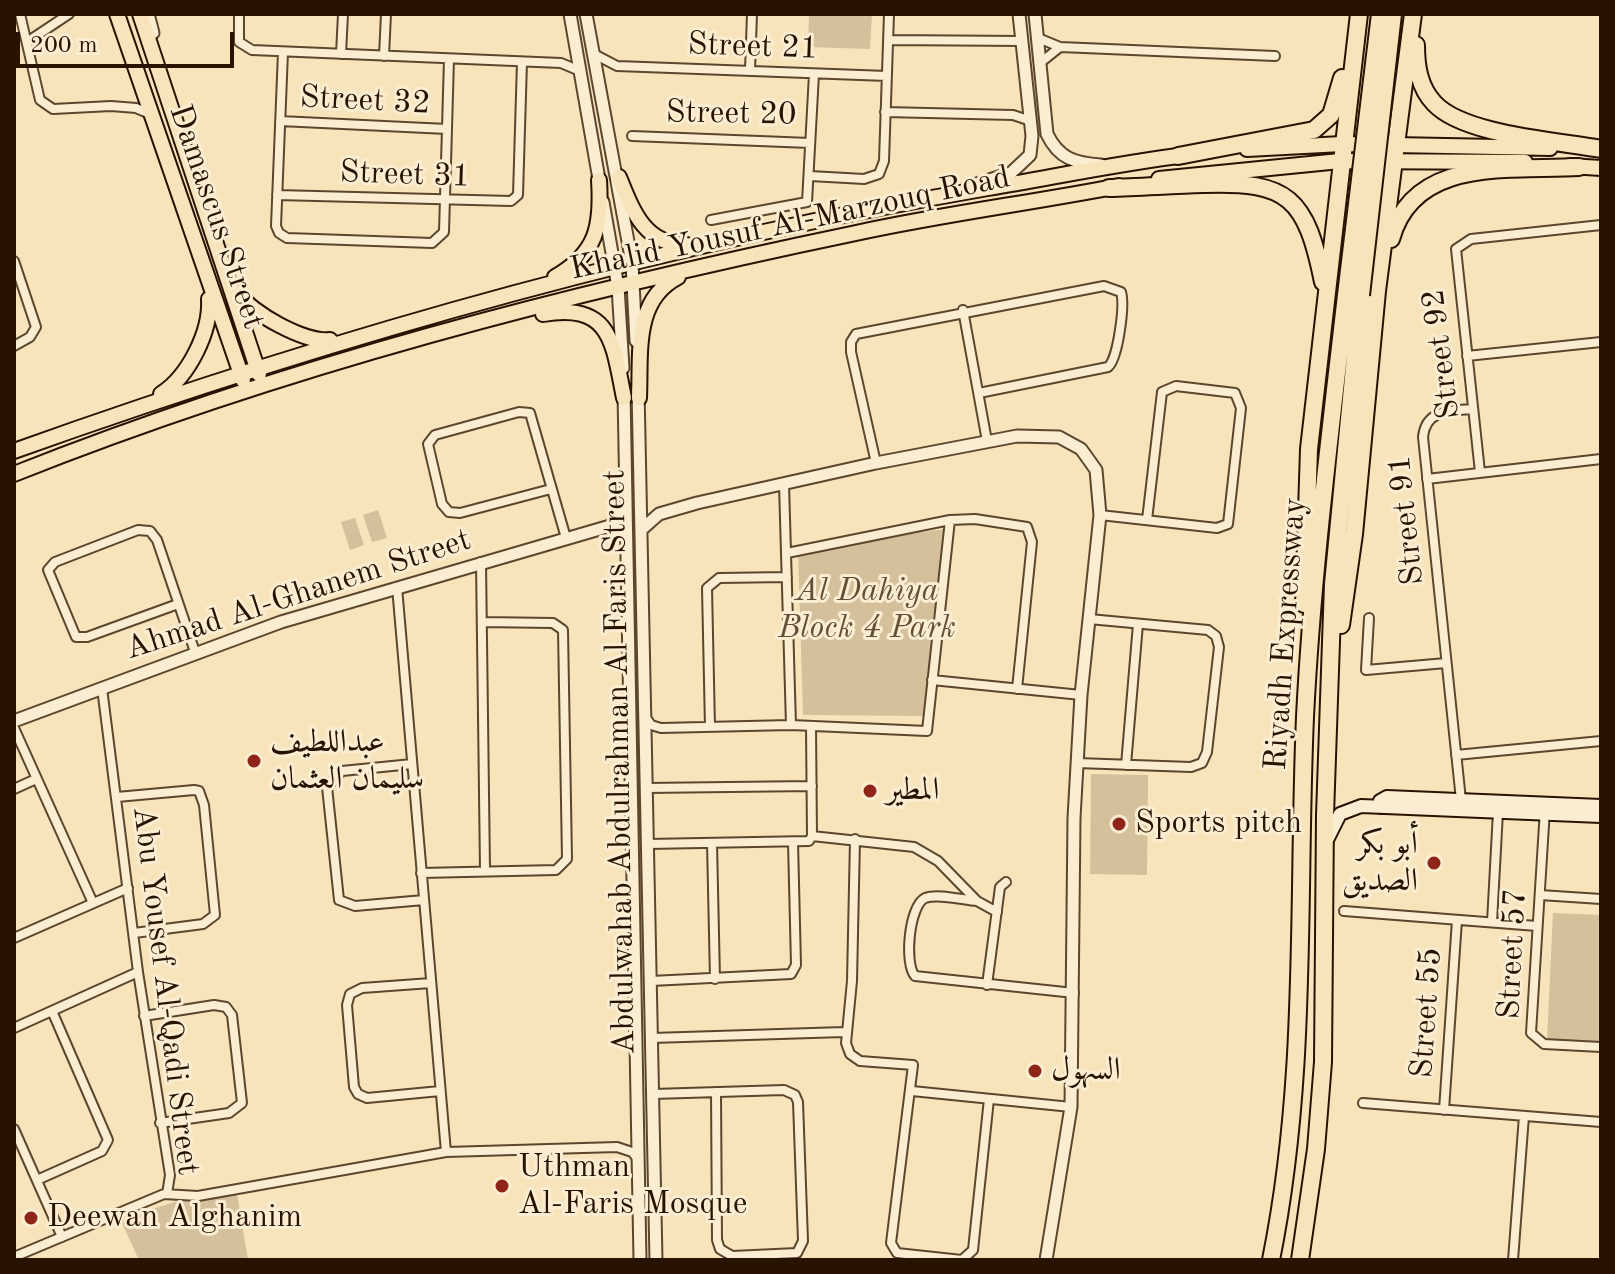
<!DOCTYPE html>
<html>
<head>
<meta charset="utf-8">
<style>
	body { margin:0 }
	#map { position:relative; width:1615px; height:1274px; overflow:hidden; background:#f7e4ba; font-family:"Old Standard TT",serif }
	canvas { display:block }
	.frame { position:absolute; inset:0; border:16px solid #281200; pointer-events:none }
	.scale { position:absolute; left:16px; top:32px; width:218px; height:36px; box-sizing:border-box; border:4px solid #281200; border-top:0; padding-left:10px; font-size:24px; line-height:28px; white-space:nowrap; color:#281200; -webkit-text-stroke:6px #faedd2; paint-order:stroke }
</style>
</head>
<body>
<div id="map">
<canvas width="1615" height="1274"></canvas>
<div class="frame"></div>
<div class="scale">200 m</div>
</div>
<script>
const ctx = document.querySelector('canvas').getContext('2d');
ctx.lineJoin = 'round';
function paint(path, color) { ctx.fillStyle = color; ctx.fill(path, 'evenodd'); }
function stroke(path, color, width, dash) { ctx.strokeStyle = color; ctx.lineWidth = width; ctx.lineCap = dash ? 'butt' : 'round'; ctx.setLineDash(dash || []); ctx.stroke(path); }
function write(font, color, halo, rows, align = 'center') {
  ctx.font = font + ' "Old Standard TT",Amiri,serif'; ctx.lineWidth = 6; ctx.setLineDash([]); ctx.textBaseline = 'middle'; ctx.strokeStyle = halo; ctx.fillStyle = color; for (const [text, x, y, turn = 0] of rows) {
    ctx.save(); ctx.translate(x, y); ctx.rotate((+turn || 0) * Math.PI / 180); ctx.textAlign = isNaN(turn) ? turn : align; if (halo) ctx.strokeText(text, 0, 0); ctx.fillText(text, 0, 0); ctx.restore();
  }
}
paint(new Path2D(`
	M809,14h63l-2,35 -62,-2z
	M378,510l9,28 -15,4 -9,-27z
	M355,518l9,27 -14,5 -9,-28z
	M944,529l-19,187 -122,-1 -5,-164z
	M1091,774l57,1 -1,100 -57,-1z
	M1553,913l48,2v127l-54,-2z
	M237,1194l11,66h-109l-19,-41 61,-19z`), '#d4c09a');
const minor = new Path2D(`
	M20,14l20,86 13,9 58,-3 25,2 14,6
	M239,14v28l13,8 309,13 19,8
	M1038,38l22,9 215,9
	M888,40l134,1
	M27,42l42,-28
	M283,52l-7,174 3,7 8,5 145,5 12,-11 5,-173
	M341,54l2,-40
	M594,54l23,12 270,10
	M384,56l2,-42
	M1040,63l20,-16
	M750,70l2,-56
	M885,112l128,3 18,6
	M280,121l167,8
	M632,136l178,7
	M810,176l54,3 15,-5 5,-13 5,-147
	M277,195l234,6 7,-6 4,-133
	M711,220l96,-18 7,-128
	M14,261l22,66 -6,10 -16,9
	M963,310l24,131
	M1467,356l134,-14
	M876,463l-25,-111v-10l5,-8 248,-48 17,6c4,13 -3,67 -13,75l-129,26
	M1480,472l-24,-223 15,-10 130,-14
	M1427,479l174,-20
	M784,484l7,241
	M551,489l-91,24 -11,-1 -7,-8 -14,-60 7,-9 84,-23 11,1 36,125
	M1100,515l117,13 11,-4 13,-116 -6,-15 -59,-7 -14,6 -15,128
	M787,553l163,-33 25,-1 52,8 5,15 -15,147
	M481,562l4,308
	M397,587l49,565
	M178,604l-91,33h-11l-28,-67 7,-8 83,-32 12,1 7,9 38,112
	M1369,618l-3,52 80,-7
	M932,680l149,15
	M102,688l36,284 32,203 -3,19
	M645,716l6,9 10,3 130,-3 136,6 23,-211
	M811,726l1,110
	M710,727l-3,-139 12,-10 68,-1
	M14,728l79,175
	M1456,755l145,-14
	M1077,763l114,4 11,-4 5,-11 12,-105 -3,-11 -8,-6 -119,-11
	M412,764l-70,7 -15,16 12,113 16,6 69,-6
	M1126,765l12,-141
	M646,788l166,-2
	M14,789l22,-10
	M117,797l77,-7 5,1 5,14 11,110 -12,9 -69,9
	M1461,800l-38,-363c3,-28 27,-26 50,-28
	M1545,809l-14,224 13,11 57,3
	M812,836l102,11 24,14 39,40 20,11
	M855,839l-3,142 -6,62 4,11 10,7 53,4 -22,178 6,10 65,7 11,-10 16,-151
	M712,843l3,136
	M648,844l161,-3 3,-5
	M421,873l135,-3 11,-11 -4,-229 -10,-7 -71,-1
	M1540,895l61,4
	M977,901c-14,-1 -39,-8 -52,-3 -16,8 -21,66 -10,78l159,17
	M1344,911l193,15
	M1492,922l6,-110
	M14,938l114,-50
	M651,981l140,-7 5,-9 -3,-123
	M431,983l-69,5 -12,6 -3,11 7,82 4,7 9,4 73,-7
	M987,985l13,-98 6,-5
	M144,1016l70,-11 12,2 6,8 10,88 -13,10 -69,10
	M14,1028l124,-56
	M652,1038l192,-6
	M912,1091l159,16
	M653,1094l131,-4 11,5 3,7 5,139 -6,12 -65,3 -12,-7 -3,-9 -1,-148
	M1363,1103l238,19
	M1444,1110l13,-190
	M14,1129l48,108
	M37,1180l65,-29 6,-11 -56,-129
	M14,1257l150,-63 34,2 248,-44 171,-5 15,5 5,6
	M1513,1260l11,-144`);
const tertiary = new Path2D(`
	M148,14l5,19
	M570,14l30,171
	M586,14l46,249 4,78
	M1035,14l12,120c12,25 28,29 54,31
	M974,185l37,-12 19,-18 2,-19 -13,-122
	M603,202l15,85 5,81
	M638,390l18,870
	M624,393l16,867
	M641,530l18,-16 38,-11 179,-40 141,-27 42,1 22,12 15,21 4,45 -19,180 -7,123 -3,289 -25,153
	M14,721l267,-99 329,-96 15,-18`);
const secondary = new Path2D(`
	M1380,807v-6l7,-4 214,9
	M1328,838l12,-24 21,-8 240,10`);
const primary = new Path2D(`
	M117,14l126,366
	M140,14l119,360
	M1247,149l95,-5 208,4
	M1570,166l31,2
	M619,177c14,35 26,68 68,68
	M1159,179l181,-18 185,1
	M555,277c42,-24 47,-51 44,-97
	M238,293c13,20 67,50 92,47
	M543,314c69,-12 70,30 81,84
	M161,394c27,-17 50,-62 48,-95
	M639,398c2,-44 -6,-98 39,-121
	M14,451c318,-114 641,-206 974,-263 66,-11 132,-25 198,-33
	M14,474c271,-108 558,-182 842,-241 87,-19 175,-30 263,-47`);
const motorway = new Path2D(`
	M1416,45c0,21 3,42 18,58 29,32 124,38 167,46
	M1178,156l136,-26 17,-15 11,-37
	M1109,188c32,-1 63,-3 94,-4 86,-3 103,14 120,98
	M1391,239c23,-83 119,-68 188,-72
	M1304,604l5,-155 50,-435
	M1341,625l13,-91 23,-243 36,-277
	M1271,1260c37,-184 26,-358 34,-543 7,-141 25,-282 41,-422
	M1300,1260l16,-111 7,-87 2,-247 8,-231 28,-289`);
stroke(minor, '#5c462e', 12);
stroke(tertiary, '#5c462e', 15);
stroke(secondary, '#281200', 16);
stroke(primary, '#281200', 18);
stroke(motorway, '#281200', 20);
stroke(minor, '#faedd2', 8);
stroke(tertiary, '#faedd2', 11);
stroke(secondary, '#faedd2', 12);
stroke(primary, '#f7e4ba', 14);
stroke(motorway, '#f7e4ba', 16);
const motorwayBridge = new Path2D(`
	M1346,295l34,-281
	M1361,295l32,-281`);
stroke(motorwayBridge, '#281200', 20, []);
stroke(motorwayBridge, '#f7e4ba', 16);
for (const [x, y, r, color] of [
	[254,761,8,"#8f2418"],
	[870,791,8,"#8f2418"],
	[1119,824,8,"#8f2418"],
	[1434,863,8,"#8f2418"],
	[1035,1071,8,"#8f2418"],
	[502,1186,8,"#8f2418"],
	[31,1218,8,"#8f2418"]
]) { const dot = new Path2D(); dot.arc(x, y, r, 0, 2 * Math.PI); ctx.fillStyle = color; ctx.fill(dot); stroke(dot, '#faedd2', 3); }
write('32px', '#281200', '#faedd2', [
	["Street 21",753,47,2],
	["Street 32",365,101,3],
	["Street 20",731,114,1],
	["Street 31",405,175,2],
	["Damascus Street",216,217,71],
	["Khalid Yousuf Al-Marzouq Road",790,224,-12],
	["Street 92",1442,354,-97],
	["Street 91",1407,520,-96],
	["Ahmad Al-Ghanem Street",298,595,-18],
	["Riyadh Expressway",1286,634,-86],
	["Abdulwahab Abdulrahman Al Faris Street",620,762,-91],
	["Street 57",1513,954,-87],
	["Abu Yousef Al-Qadi Street",165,991,83],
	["Street 55",1427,1013,-86]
]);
write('italic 32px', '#644f36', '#faedd2', [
	["Al Dahiya",867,592],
	["Block 4 Park",867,629]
]);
write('32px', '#281200', '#faedd2', [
	["عبداللطيف",270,743],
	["سليمان العثمان",270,780],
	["المطير",886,791],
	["Sports pitch",1135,824],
	["أبو بكر",1418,845,"right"],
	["الصديق",1418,882,"right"],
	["السهول",1051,1071],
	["Uthman",518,1168],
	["Al-Faris Mosque",518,1205],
	["Deewan Alghanim",47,1218]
], 'left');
</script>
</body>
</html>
